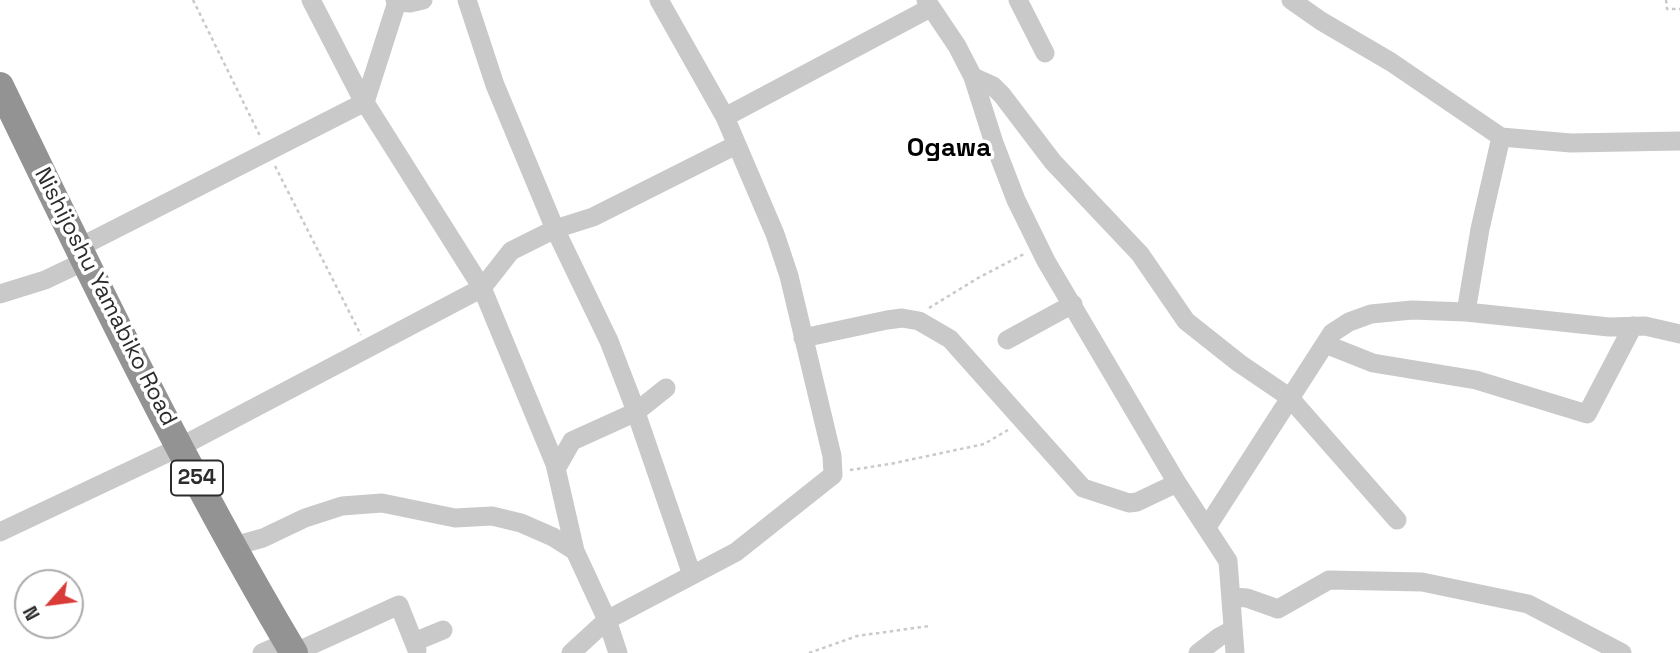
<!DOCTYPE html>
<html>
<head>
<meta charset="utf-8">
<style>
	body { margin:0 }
	#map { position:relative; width:1680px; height:653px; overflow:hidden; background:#fff; font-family:"Space Grotesk",sans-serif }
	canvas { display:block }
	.north { position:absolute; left:14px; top:569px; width:70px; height:70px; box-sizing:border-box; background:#fff; border:2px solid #ababab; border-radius:50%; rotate:242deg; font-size:19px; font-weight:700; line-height:28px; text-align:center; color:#2c2c2c }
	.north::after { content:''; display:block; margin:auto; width:24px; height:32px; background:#d93b38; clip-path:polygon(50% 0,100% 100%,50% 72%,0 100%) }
</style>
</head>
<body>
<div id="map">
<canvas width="1680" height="653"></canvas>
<div class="north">N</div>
</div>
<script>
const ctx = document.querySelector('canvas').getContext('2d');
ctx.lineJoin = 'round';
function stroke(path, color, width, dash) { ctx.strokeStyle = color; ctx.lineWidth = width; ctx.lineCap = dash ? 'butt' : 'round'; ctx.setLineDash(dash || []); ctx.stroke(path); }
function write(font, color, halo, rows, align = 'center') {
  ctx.font = font + ' "Space Grotesk",sans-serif'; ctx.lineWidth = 7; ctx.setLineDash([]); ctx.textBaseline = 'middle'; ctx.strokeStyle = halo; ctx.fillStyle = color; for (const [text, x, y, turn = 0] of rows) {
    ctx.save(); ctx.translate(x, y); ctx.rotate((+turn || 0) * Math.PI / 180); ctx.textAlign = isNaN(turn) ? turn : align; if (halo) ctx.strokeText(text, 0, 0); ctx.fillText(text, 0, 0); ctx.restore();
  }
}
stroke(new Path2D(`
	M193,0l68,138
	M1666,0l1,9h13
	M275,166l86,169
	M929,308l49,-30 46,-24
	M850,470l40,-6 94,-20 24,-14
	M809,653l48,-17 72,-10`), '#c9c9c9', 2.5, [3.5, 3.5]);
stroke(new Path2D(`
	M311,0l48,93 123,195 73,176 20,87 32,69 11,33
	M395,0l2,2 13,1 13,-3
	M467,0l28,85 60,144 54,112 22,57 61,177
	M926,0l31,46 16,31 21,66 22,57 30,61 131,222 51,78 7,92
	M1018,0l27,53
	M1291,0l30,21 70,41 110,75 70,6 109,-2
	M973,77l20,9 9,9 51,67 87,92 46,67 53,42 50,34 108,123
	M725,117l205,-109
	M78,248l287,-146 32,-100
	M0,294l45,-14 40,-19
	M1466,312l14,-83 21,-92
	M803,338l84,-18 15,-2 17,3 31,18 133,149 46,15 8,-1 40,-19
	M1007,340l66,-36
	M1325,344l48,19 103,17 111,34 46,-88
	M556,469l16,-28 64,-29 30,-24
	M1207,527l125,-194 17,-11 22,-8 41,-4 54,2 143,15 36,-1 35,8
	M0,532l180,-85 302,-159 29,-37 44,-22 38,-12 143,-72
	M234,546l29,-8 42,-20 37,-12 40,-3 73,15 37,-2 29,7 32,14 22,14
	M1231,597l16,1 31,11 51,-29 93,2 106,22 94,49
	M414,642l29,-12
	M262,653l25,-11
	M294,653l105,-48 18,45
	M571,653l36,-33 129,-68 97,-77 -1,-19 -43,-180 -14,-42 -50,-117 -66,-117
	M1198,653l21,-16 13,-7`), '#c9c9c9', 19);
stroke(new Path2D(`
	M0,86c92,191 185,384 294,567`), '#939393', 28);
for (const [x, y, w] of [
	[197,478,52]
]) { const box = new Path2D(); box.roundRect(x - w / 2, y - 17.5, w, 35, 5); ctx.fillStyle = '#fff'; ctx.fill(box); stroke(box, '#2c2c2c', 2); }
write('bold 21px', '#2c2c2c', null, [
	["254",197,478]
]);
write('23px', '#2c2c2c', '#fff', [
	["Nishijoshu Yamabiko Road",105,297,63]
]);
write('bold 26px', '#000', '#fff', [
	["Ogawa",949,149]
]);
</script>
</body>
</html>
